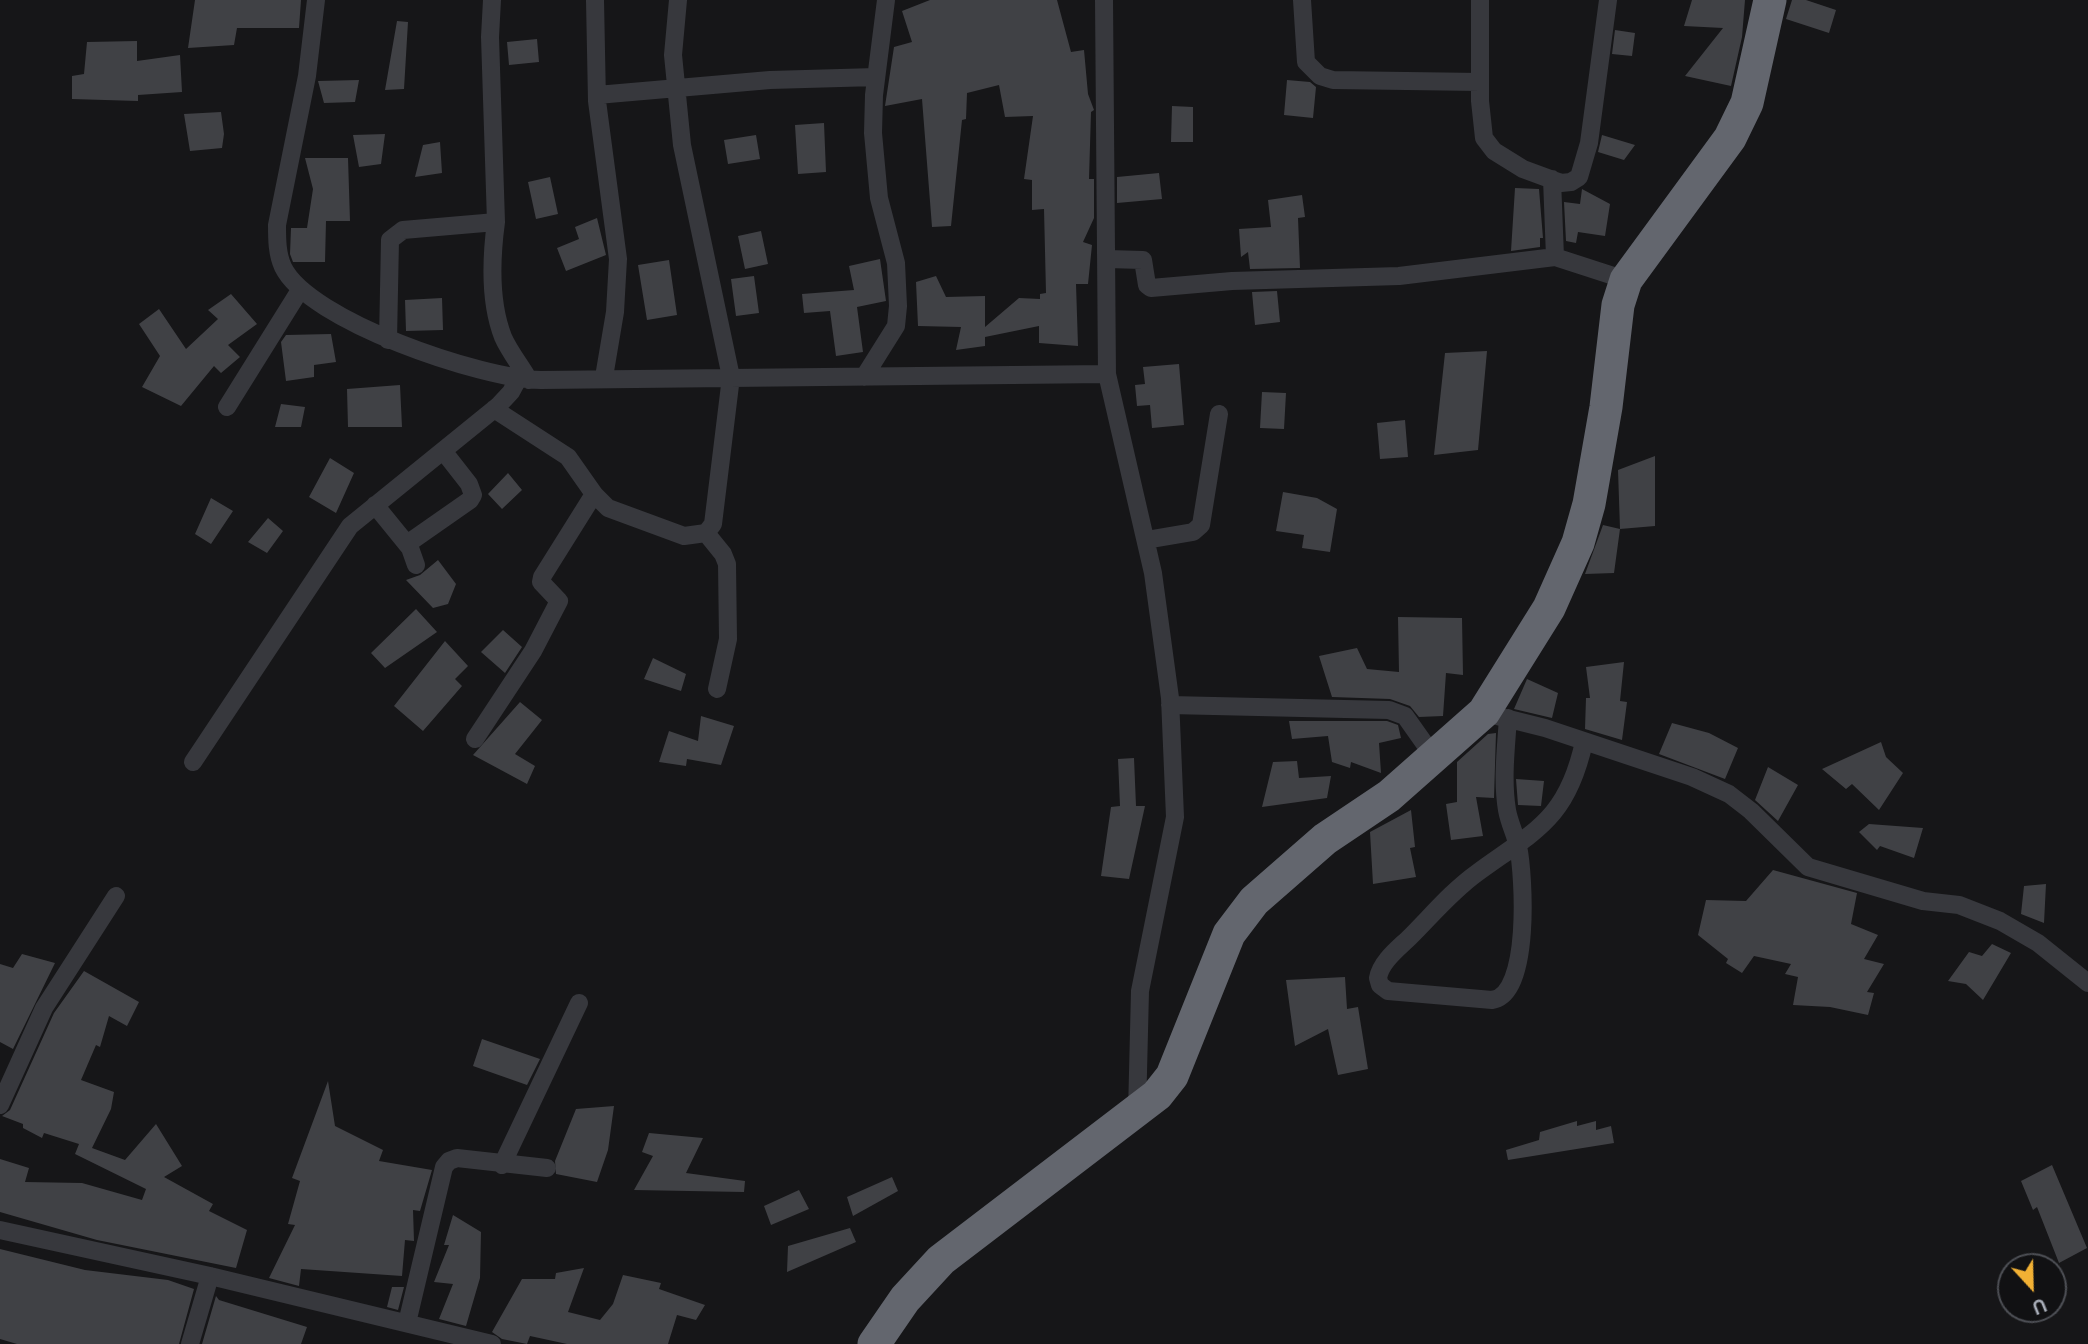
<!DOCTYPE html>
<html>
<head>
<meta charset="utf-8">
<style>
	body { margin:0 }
	#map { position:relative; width:2088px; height:1344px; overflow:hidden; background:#161618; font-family:Figtree,sans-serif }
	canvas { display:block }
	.north { position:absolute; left:1997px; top:1253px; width:70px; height:70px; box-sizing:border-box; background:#111113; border:2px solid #4d4f55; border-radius:50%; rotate:158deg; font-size:19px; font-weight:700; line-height:28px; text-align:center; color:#a8adb8 }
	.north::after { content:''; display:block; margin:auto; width:24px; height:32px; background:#f2b134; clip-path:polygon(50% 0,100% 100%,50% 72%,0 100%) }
</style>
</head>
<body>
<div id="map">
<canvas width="2088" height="1344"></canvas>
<div class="north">U</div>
</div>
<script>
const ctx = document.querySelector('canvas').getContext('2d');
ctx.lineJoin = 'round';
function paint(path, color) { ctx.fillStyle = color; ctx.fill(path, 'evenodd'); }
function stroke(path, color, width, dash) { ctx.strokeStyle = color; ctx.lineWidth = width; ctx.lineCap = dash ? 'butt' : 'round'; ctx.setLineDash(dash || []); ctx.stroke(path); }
paint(new Path2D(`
	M195,0h106l-2,28h-62l-3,17 -46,3z
	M930,0h127l14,52 13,-2 4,44 6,16 -3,2 -2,67h5v39l-11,24 9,3 -4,39h-12l2,62 -39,-3v-17l-54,11v9l-29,4 5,-23 -43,-1 -2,-44 20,-6 10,21 39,-1v31l34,-29 21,1v-5l6,-1 -2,-84 -12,1v-30l-8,-1 9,-63 -28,1 -6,-32 -32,8 -1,26 -4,1 -11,106 -19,1 -10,-128 -37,7 9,-59 18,-5 -10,-31z
	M1692,0h53l-3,37 -11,49 -46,-10 38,-48 -39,-2z
	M1792,0h14l30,10 -7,23 -43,-14z
	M397,21l11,1 -4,67 -19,1z
	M1615,30l20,3 -3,23 -20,-2z
	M537,39l2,23 -30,3 -2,-23z
	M137,41v20l43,-6 2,37 -44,3v6l-66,-2v-23l12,-2 3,-32z
	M359,80l-4,22 -31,1 -6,-22z
	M1287,80l23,2 6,5 -3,31 -29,-3z
	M1172,106l21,1v35h-22z
	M221,112l3,22 -2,14 -32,3 -6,-37z
	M824,123l2,49 -28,2 -3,-49z
	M385,134l-4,30 -22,3 -6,-32z
	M756,135l4,24 -32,5 -4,-24z
	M1602,135l33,10 -11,15 -26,-8z
	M440,142l2,31 -27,4 8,-32z
	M305,158h43l2,63h-24l-1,41h-32l-3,-8 1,-26h16l6,-39z
	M1159,173l3,26 -45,4v-26z
	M550,177l8,37 -22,5 -8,-37z
	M1515,188l24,1 4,49h-3v9l-29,4z
	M1582,189l28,15 -5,32 -27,-4 -2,11 -10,-2 -2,-39 16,2z
	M1302,195l3,22 -7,1 2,50 -50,1 -2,-17 -7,5 -2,-28 32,-2 -3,-27z
	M597,218l9,37 -40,16 -9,-23 22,-9 -4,-12z
	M761,231l7,33 -23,5 -7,-33z
	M880,259l6,42 -29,6 6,45 -27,4 -6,-45 -26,2 -2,-19 52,-4 -5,-24z
	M669,260l8,55 -30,5 -9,-55z
	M754,276l5,37 -23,3 -5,-37z
	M1277,291l3,31 -25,3 -3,-33z
	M231,294l26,30 -29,21 12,12 -19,16 -7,-7 -33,40 -39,-19 18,-31 -21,-32 20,-15 27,40 32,-30 -10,-9z
	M442,298l1,32 -37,1 -1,-31z
	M331,334l5,28 -22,3v12l-28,4 -5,-39 5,-7z
	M1487,351l-9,99 -44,5 11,-102z
	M1179,364l5,61 -32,3 -2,-23 -13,1 -2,-21 10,-1 -2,-17z
	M400,385l2,42h-54l-1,-38z
	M1262,392l24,1 -2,36 -24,-1z
	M281,404l24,3 -4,20h-26z
	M1405,420l3,37 -28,2 -3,-36z
	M1655,456v70l-35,3 -2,-59z
	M330,458l24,15 -18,40 -27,-16z
	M508,473l14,17 -20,19 -14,-15z
	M1283,492l34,6 20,11 -7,43 -28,-4 2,-13 -28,-4z
	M211,498l22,13 -22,33 -16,-10z
	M268,518l15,13 -16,22 -19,-11z
	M1603,525l17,4 -6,44 -29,1z
	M438,560l18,24 -8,20 -15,4 -27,-28 14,-5z
	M416,609l21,23 -52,36 -14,-15z
	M1398,617l64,1 1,57 -17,-2 -3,43 -24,1 -9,-11 -20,-7 -58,-2 -13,-41 38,-8 10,21 32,3z
	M503,630l19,17 -17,26 -24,-21z
	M445,641l23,25 -13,13 7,7 -39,45 -29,-25z
	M653,658l33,16 -5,17 -37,-12z
	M1624,662l-4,39 7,1 -5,38 -37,-11 1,-31h4l-4,-31z
	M1527,679l31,14 -6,25 -38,-9z
	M520,702l22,18 -27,34 20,12 -8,18 -54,-29z
	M701,716l33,10 -13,39 -34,-6 -1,7 -27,-4 10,-31 29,10z
	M1289,721h98l11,4 3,13 -22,5 2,30 -30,-11 -1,6 -18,-6 -4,-26 -36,3z
	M1672,723l37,10 29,15 -13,31 -66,-25z
	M1496,733l-2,65 -18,-1 7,39 -32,4 -5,-36 11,-2v-40l31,-28z
	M1881,742l5,15 17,16 -24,37 -27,-26 -6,5 -24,-20z
	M1134,758l2,48h9l-16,73 -28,-3 10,-69 9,-1 -2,-47z
	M1297,761l2,17 32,-2 -4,22 -65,9 11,-45z
	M1768,767l30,18 -20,36 -23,-21z
	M1516,779l28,2 -3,25 -23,-1z
	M1411,810l4,37 -5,1 6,29 -43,7 -3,-52z
	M1869,824l54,4 -9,30 -34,-12 -3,4 -18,-18z
	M1773,870l84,23 -6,31 27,11 -14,24 20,5 -17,28 7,1 -6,22 -38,-8 -37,-2 5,-28 -13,-3 6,-10 -37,-8 -12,17 -16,-10 2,-4 -30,-24 8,-35 40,1z
	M2046,884l-2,39 -23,-9 3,-28z
	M1992,944l19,9 -28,47 -17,-16 -18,-3 21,-29 13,4z
	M22,954l33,9 -42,86 -13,-7v-78l13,4z
	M84,971l55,31 -12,24 -18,-10 -9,31 -4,-2 -15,35 33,12 -3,17 -19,39 33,12 31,-36 26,42 -18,11 49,27 -4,7 38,19 -11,38 -139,-28 -97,-28v-53l29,9 -4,14 57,1 60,17 4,-11 -71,-35 4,-10 -35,-11 -2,5 -19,-10v-4l-21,-8 8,-6 44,-97z
	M1345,977l2,32 11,-2 10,62 -30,6 -10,-46 -33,17 -9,-66z
	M482,1039l58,20 -13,26 -54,-19z
	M328,1081l7,45 48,24 -4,11 53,9 -12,41 -7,-1 1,31 -9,-1 -3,36 -101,-7 -2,17 -30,-8 26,-53 -7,-1 12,-43 -8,-3z
	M614,1106l-6,44 -11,32 -41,-8 -1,-13 21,-52z
	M1577,1121v5l19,-5v9l15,-4 3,17 -106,17 -2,-10 33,-10 1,-8z
	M649,1133l54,5 -17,35 59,8 -1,11 -110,-2 19,-34 -11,-4z
	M2052,1165l35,83 -28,15 -22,-56 -4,3 -12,-29z
	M892,1177l6,14 -45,25 -6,-19z
	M799,1190l10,19 -38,16 -7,-19z
	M453,1215l28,17 -1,46 -14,48 -27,-7 14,-35 -19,-2 15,-37h-5z
	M850,1228l6,14 -69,30 1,-26z
	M0,1249l85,21 83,10 26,9 -15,55h-162l-17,-5z
	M584,1268l-16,44 32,8 13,-16 10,-29 38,8 -2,6 46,16 -9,15 -19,-5 -9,29h-101l-37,-8 -3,8 -25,-5 -10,-7 30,-53h33l1,-6z
	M392,1287h12l-6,23 -11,-3z
	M216,1296l3,4 88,27 -6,17h-99z`), '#404145');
stroke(new Path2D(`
	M316,0l-9,76 -30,149c0,14 0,29 6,42 26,54 199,112 258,113l566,-6 -3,-374
	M595,0l2,101 21,158 -3,53 -11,65
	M1302,0l4,62 14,14 13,4 147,2
	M1480,0v101l4,37 10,13 29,18 38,14 10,-1 8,-5 10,-34 19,-143
	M597,95l173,-15 106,-3
	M1552,179l3,78 71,23
	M496,222c-5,37 -7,79 7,115 6,14 18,29 26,43
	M1107,259l36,1 4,25 4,3 81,-7 167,-5 156,-19
	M388,340l2,-100 13,-10 93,-8 -6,-185 2,-37
	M1107,374l46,199 17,125 5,119 -35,174 -3,122
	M864,377l32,-51 2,-20 -2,-43 -17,-65 -6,-65 1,-38 12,-95
	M227,407l73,-117
	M494,409l74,48 26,37 14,14 76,28 22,-3 7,-9 18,-147 -49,-232 -9,-90 5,-55
	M375,505l35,43 6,17
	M706,533l17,21 4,10 1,75 -11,50
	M1146,540l47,-8 8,-7 18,-111
	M407,544l63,-44 3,-5 -4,-11 -25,-32
	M1170,705l219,5 16,6 29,41
	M1497,716l48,12 147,49 37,17 22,17 57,56 115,34 36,4 41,16 38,22 50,40
	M1508,718c-2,30 -6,62 -1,92 2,12 8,24 11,36 6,29 13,149 -26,154l-104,-9 -8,-6 -2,-7c3,-17 21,-30 33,-42 21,-21 41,-45 66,-63 59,-43 90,-54 107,-131
	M475,739l58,-88 26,-50 -18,-19 1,-5 52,-83
	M193,762l157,-236 148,-120 13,-14 7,-13
	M0,1105l44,-97 72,-112
	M502,1165l77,-162
	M0,1230l210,46 282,68
	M407,1323l37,-156 5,-6 8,-3 90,10
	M190,1344l20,-68`), '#37383d', 18);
stroke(new Path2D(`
	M874,1344l31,-45 36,-39 216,-165 15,-19 57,-142 25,-33 71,-62 64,-43 95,-84 65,-104 29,-65 11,-39 17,-97 12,-102 8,-25 104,-142 17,-35 23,-103`), '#63666e', 33);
</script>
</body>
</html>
